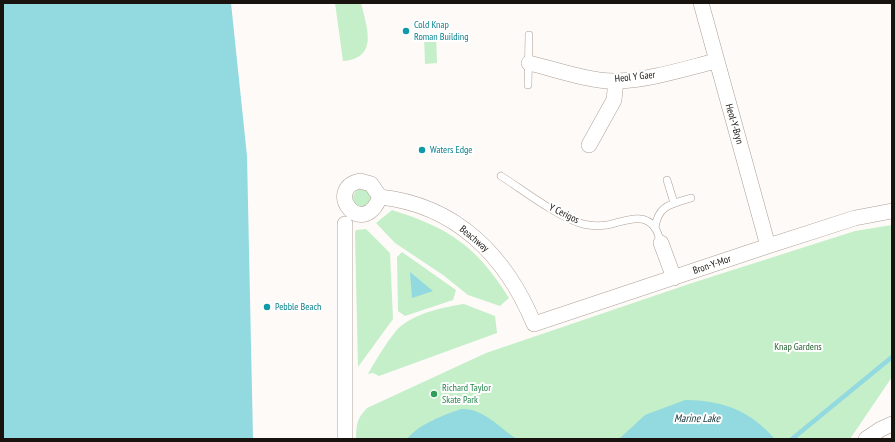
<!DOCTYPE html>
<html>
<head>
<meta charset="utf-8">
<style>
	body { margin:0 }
	#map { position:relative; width:895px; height:442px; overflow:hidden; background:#fefaf8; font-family:"PT Sans Narrow",sans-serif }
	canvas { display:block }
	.frame { position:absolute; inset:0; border:4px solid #18130f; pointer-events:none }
</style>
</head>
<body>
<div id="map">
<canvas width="895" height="442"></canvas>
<div class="frame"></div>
</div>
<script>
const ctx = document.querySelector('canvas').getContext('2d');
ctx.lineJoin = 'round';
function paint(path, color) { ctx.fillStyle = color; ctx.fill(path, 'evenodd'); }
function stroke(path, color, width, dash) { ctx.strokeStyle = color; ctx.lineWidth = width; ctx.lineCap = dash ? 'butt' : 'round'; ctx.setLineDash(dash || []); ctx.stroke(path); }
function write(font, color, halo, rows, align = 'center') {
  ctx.font = font + ' "PT Sans Narrow",sans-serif'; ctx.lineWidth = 4; ctx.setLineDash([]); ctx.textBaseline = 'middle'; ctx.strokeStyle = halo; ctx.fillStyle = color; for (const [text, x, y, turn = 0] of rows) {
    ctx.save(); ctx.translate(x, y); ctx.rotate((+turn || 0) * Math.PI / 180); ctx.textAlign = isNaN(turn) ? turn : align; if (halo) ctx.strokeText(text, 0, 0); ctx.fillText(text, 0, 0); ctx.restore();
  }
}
paint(new Path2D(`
	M335,3h26c6,25 18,55 -18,58z
	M436,34l1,29 -12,1 -1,-29z
	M353 198a9 9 0 1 1 18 0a9 9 0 1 1-18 0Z
	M392,210c58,18 85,37 117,88l-9,8 -32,-11 -25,-20 -48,-32 -19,-20z
	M892,225v152l-42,62h-494c0,-14 1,-21 11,-31l119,-55 206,-70 163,-52z
	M366,229l24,24 3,66 -35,48 -3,-134 1,-3z
	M402,252l54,38 -3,10 -48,16 -7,-5 -1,-54z
	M464,304l31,12 2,17 -118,43 -6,-3 -5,1c6,-11 24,-41 33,-48 16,-13 43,-19 63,-22z`), '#c5efc8');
paint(new Path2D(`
	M3,3h228l16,153 6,283h-250z
	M410,272l23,19 -21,7z
	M685,400c38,0 65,11 90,39h-156l26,-24z
	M461,409c23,-1 38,19 56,30h-110c12,-15 37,-24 54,-30z`), '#92d9e0');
stroke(new Path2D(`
	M792,439l100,-82`), '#92d9e0', 4.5);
const lane = new Path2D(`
	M528,85l1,-50
	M501,176c22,14 58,42 82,48 8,2 16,2 24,1 16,-3 37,-14 48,3 3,4 4,10 6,15
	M667,180l7,23
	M655,228c3,-23 16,-24 36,-30`);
const street = new Path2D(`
	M701,3l67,243
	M529,63c25,6 62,19 88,18 33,-1 67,-12 99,-20
	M589,145l25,-45 2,-19
	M360,181l11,3 9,13c-18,44 -57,-8 -20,-16z
	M380,197c76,8 126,59 154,127l234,-78 87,-28 37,-7
	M661,243l13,35
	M345,439v-215
	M866,439l15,-10 11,-5`);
stroke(lane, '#ae9f95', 8);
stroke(street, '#ae9f95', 16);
stroke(lane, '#fff', 7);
stroke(street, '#fff', 15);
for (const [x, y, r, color] of [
	[406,31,4,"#0f9aa8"],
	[422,150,4,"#0f9aa8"],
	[267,307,4,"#0f9aa8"],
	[434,394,4,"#2e9e5b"]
]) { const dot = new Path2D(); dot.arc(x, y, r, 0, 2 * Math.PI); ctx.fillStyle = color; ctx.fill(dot); stroke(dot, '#fff', 1.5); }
write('10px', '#0d838f', '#fff', [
	["Cold Knap",414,25],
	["Roman Building",414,37],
	["Waters Edge",430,150],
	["Pebble Beach",275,307]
], 'left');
write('10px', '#18130f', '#fff', [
	["Heol Y Gaer",635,77,-6],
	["Heol-Y-Bryn",734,124,74],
	["Y Cerigos",564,214,26],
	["Beachway",474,239,40],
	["Bron-Y-Mor",712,265,-19]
]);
write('10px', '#256230', '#fff', [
	["Knap Gardens",798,347]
]);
write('10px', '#27864d', '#fff', [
	["Richard Taylor",442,388],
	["Skate Park",442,400]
], 'left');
write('italic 11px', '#133639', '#fff', [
	["Marine Lake",697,419]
]);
</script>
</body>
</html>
